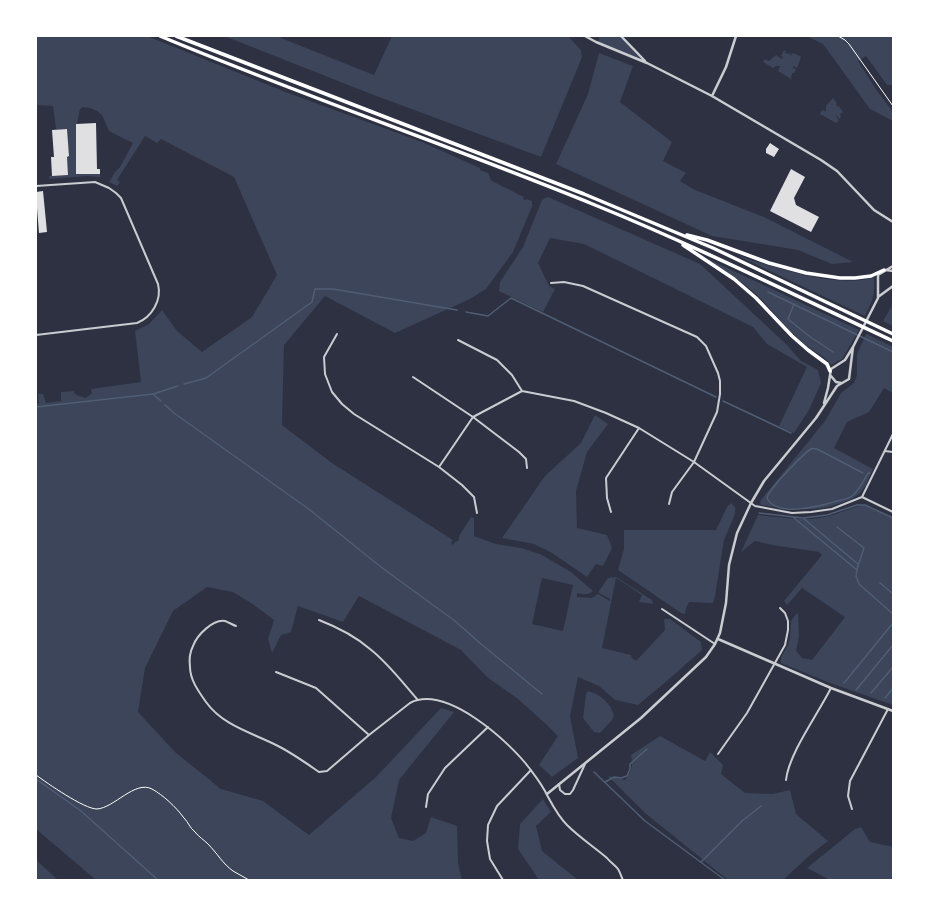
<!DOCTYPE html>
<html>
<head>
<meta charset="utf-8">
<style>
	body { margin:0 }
	#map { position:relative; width:929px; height:916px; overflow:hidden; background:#2d3142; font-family:"Asap Condensed",sans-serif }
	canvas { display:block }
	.frame { position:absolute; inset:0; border:37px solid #fff; pointer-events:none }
</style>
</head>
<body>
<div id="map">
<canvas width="929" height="916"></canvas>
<div class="frame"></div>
</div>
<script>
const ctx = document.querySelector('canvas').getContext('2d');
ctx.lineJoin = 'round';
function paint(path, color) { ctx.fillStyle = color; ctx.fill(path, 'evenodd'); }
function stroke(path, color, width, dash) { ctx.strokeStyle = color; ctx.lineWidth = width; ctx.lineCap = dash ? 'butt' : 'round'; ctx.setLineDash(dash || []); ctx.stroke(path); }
paint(new Path2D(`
	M36,36h111l141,57 134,49 58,26v2l8,3 3,7 3,2 30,15 -1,2 2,1 2,-1 5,2v3h1l-20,48 -27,37 -16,10 -75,34 -70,-37 -41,49 -2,80 50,38 121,77 -2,3 2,2 2,-3 3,-1 1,-2v-3l12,-19 3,1v18l22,8 25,4 19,6 31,18 22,19c-5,5 -10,3 -16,2v4l15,1 6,-4 12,7v-2l-11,-6v-2l9,-13 8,-1 36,23 1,4 -14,-2 3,-7 -26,-17 -14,70 29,7 1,3 4,3 29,-31 -1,-11h6l31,23 1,8 -34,30 -30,25 -23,-5 -16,-14 -21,-9 -8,39 8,42 -26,19 -13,-12 19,-29 -11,-11 -29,-26 -31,-22 -26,-27 -102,-54 -16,26 -45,-16 -7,26 -10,3 -9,18 -4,-14 6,-19 -23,-17 -18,-11 -26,-5 -34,24 -28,57 -7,44 37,40 46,37 42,12 46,34 67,-58 65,-69 13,4 -55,68 -8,38 8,20 14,3 13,-8 5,-16 26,9 1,37 4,17h-366l-60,-51v-425h3l-1,-10h5l3,9 15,-2v-9l13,-1v2l5,3 7,2 6,-5 -1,-4 50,-7 -6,-51 14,-7 13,-14 15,21 25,21 50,-35 25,-42 -43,-98 -73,-38 -4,4 -12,-7 -28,44 3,2 -3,4 -8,-4 6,-10 5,-5 13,-24 -24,-12 -7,-16 -5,-4 -7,-3 -7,-1 -3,2 -3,14 -1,1v50h24l1,3 -14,-1 -38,3v-3l19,-1 -1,-18 2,-1 -2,-27h-11l-3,-23 -17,-1zM542,578l31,7 -10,46 -31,-7z
	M224,36h52l98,39 18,-39h176l13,14 1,7 -41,100 -170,-63z
	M600,36h20l21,23 -43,-17z
	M807,36h86v49h-6l-21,-29 -8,5 17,27 18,24v9l-23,-12 -47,-65z
	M784,50l2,1 -1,2 3,1 3,-1 -1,3 3,-3 7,3 1,1 -4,11 -4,-2v2l3,1 -2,4h-2l-1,6 -13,-8 2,-5h-4l-3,2 -10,-6 2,-3 4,2 7,-6 6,4 1,-2 -2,-1z
	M599,53l34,13 -13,36 52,40 -9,19 23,12 -6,8 15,9 69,27 89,45 -21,2 -34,-14 -86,-14 -156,-72 32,-70z
	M833,98l4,5 -1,1 2,3 1,-1 4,6 -3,2 1,2 -1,3 -5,-5 4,7 -3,2 -16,-9 2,-4 4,1v-5z
	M548,197l152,67 86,80 15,17 17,9 3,13 -12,27 -15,23 -15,-7 28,-59 -40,-23 -14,-17 -169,-83 -34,-6 -12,25 11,23 6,3 -12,23 -44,-21 1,-9 23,-35 19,-47z
	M736,255c33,11 106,35 138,22 1,19 -1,23 -9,39z
	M708,259l151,71 -17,29 -11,6c-4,-8 -22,-16 -29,-23 -16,-14 -29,-31 -44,-46 -15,-14 -33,-25 -50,-36z
	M893,304v22l-10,-5z
	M866,334h1l26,13v46l-9,-5 -15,24 -22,10 -13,26 39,21c-4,8 -7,18 -13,24 -6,5 -12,8 -19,10 -27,10 -53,6 -80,2l-1,-2 1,-3 64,-79 16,-28 13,-10 3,-8v-21z
	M595,415l13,9 -21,28 -11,39 1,37 30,7 5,13 -9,18 -7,-2 -9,13 -35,-24 -18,-9 -32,-6 43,-62 36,-33z
	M731,503l4,4v7l-11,26 -9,56 -2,7 -24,-1 -3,6 -1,6 -4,-1 -63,-43 6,-21v-19h92l11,-23z
	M864,505l29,14v186l-63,-22 -49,-20v-6l7,-12 2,-8 1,-16 7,-9 1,24 -3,15 6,7 10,2 33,-43 -43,-29 -15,17 -3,-4 38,-46 -3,-3 -47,-7 -17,-4 -14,11 17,-37c23,2 47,7 71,1 12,-3 23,-9 35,-11z
	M588,691c12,3 23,12 26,25l-2,4 -12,13 -6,-1 -11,-14 3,-24z
	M660,736l45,25 5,-9 13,13 -2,9 24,19 28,1 17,-4 6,24 32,27 -18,14 -27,25h-55l-83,-67 -37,-37 17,4c7,-9 8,-14 6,-25z
	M543,799l8,13 -15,14 6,25 36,29h-39l-21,-31 2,-25z
	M861,827l9,15 23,5v33h-63l-23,-12 48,-39z
	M36,860l22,20h-22z`), '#3c4559');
stroke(new Path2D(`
	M768,292l125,60
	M794,304l-6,15 21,17 24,16
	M466,312l22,4 23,-18 205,99
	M184,384l22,-6 106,-76 3,-13h18l124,21
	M153,394l25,-8
	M723,401l68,32
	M165,405l9,8 136,97 71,57 74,54 26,23 61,50
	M36,407l117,-13 8,7
	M863,473l-46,-24c-2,0 -4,-1 -6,0 -8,5 -43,41 -44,49 9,20 54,8 70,3 5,-1 11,-2 15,-5 7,-5 12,-16 16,-23h2
	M759,513l44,5 24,-3 30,-10h8l28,13
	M794,518l63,52 -1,6 3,8 34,30
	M803,518l55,46
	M837,527l27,21 -7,21
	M880,583l13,11
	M844,683l49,-60
	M856,690l37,-45
	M871,693l22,-26
	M885,698l8,-10
	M594,772l51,49 80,59
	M36,779l45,32 77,69
	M605,782l9,-5 7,1 6,-2 3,-7v-5l17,-15
	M701,862l41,-41 19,-15`), '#4f5d75', 1.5);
paint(new Path2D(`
	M96,123l1,46h3v5h-24v-50z
	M67,129l2,27 -2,1 1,18 -16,1 -1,-19h3l-2,-27z
	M770,143l9,6 -5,8 -8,-4v-4z
	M791,169l14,8 -11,21 2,7 23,12 -8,15 -41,-21z
	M43,191l4,41 -8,1 -2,-25h-1v-16z`), '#e0e0e3');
stroke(new Path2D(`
	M838,36l7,4 4,4 44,62
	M36,775c11,8 48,34 61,34 17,-1 38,-29 55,-20 11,6 24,18 32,29 4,4 6,10 11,14 4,5 9,8 13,12 9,9 15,20 25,27 5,3 11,6 16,9`), '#fff', 1);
stroke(new Path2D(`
	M36,186l59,-4 14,6 7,5 5,5 37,86c4,16 -6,33 -21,39l-101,12
	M551,283l13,-1 19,4 114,51 9,9 12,27 2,8v13l-3,18 -23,50 -22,30 -3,12
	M337,334l-13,23 1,17 7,18 10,12 12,10 85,53 23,18 12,12 3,16
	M458,340l39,20 15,15 10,16
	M413,377l60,40 46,35 7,7 1,9
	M885,451l8,1
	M439,467l34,-50 49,-26 52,10 32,12 33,15 55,34 61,44 37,7 19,-1 21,-3 30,-12 31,15
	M862,497l31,-63
	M611,512l-4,-14 -1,-20 33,-50
	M662,609l53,35
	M319,620c18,7 36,16 51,29 18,14 32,33 47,50
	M236,626c-3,-1 -8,-4 -11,-5 -12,-2 -28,14 -32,25 -3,6 -4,14 -3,21 0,13 9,25 16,35 17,24 47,31 72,44 14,7 28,17 41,26l8,-1 42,-36 41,-32c36,-19 100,39 120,66 6,8 13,17 17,26 6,11 11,21 20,30 12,12 27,22 40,33 3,4 8,7 11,11 2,3 3,7 5,11
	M276,672l40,16 53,47
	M718,754l29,-41 38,-68 3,-15v-9l-3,-8 -5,-5
	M786,780c3,-27 32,-66 45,-92
	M559,784l1,6 5,4h5l3,-4 12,-26
	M426,807l2,-13 17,-26 43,-41
	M852,809l-4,-13 2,-15 38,-72
	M503,880l-13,-21 -3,-18 1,-16 9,-19 34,-36`), '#caccd0', 2);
stroke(new Path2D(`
	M585,36l11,6 51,21 65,33 109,64 16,11 37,39 19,12
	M621,36l24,25
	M712,96l14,-29 10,-31
	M886,270l7,1
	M878,297l15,-11
	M831,376l5,6 5,1
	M824,403l4,-15 3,-19 14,-9 8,-13 25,-49v-23l15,-9
	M718,639l113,49 62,23
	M547,794l94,-76 65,-61 9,-13 5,-11 6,-30 3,-38 8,-32 14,-30 13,-22 52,-63 21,-32 12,-7 4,-32`), '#caccd0', 2.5);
stroke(new Path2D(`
	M160,36c143,60 291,110 435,169 101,41 199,90 298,136
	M176,36l408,158 129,54 180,86
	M687,235l20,5 62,23 37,10 34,5h15l16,-2 13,-6
	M683,245l51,34 22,19 36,38 16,14 19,14 3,7`), '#fff', 3.5);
</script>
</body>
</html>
